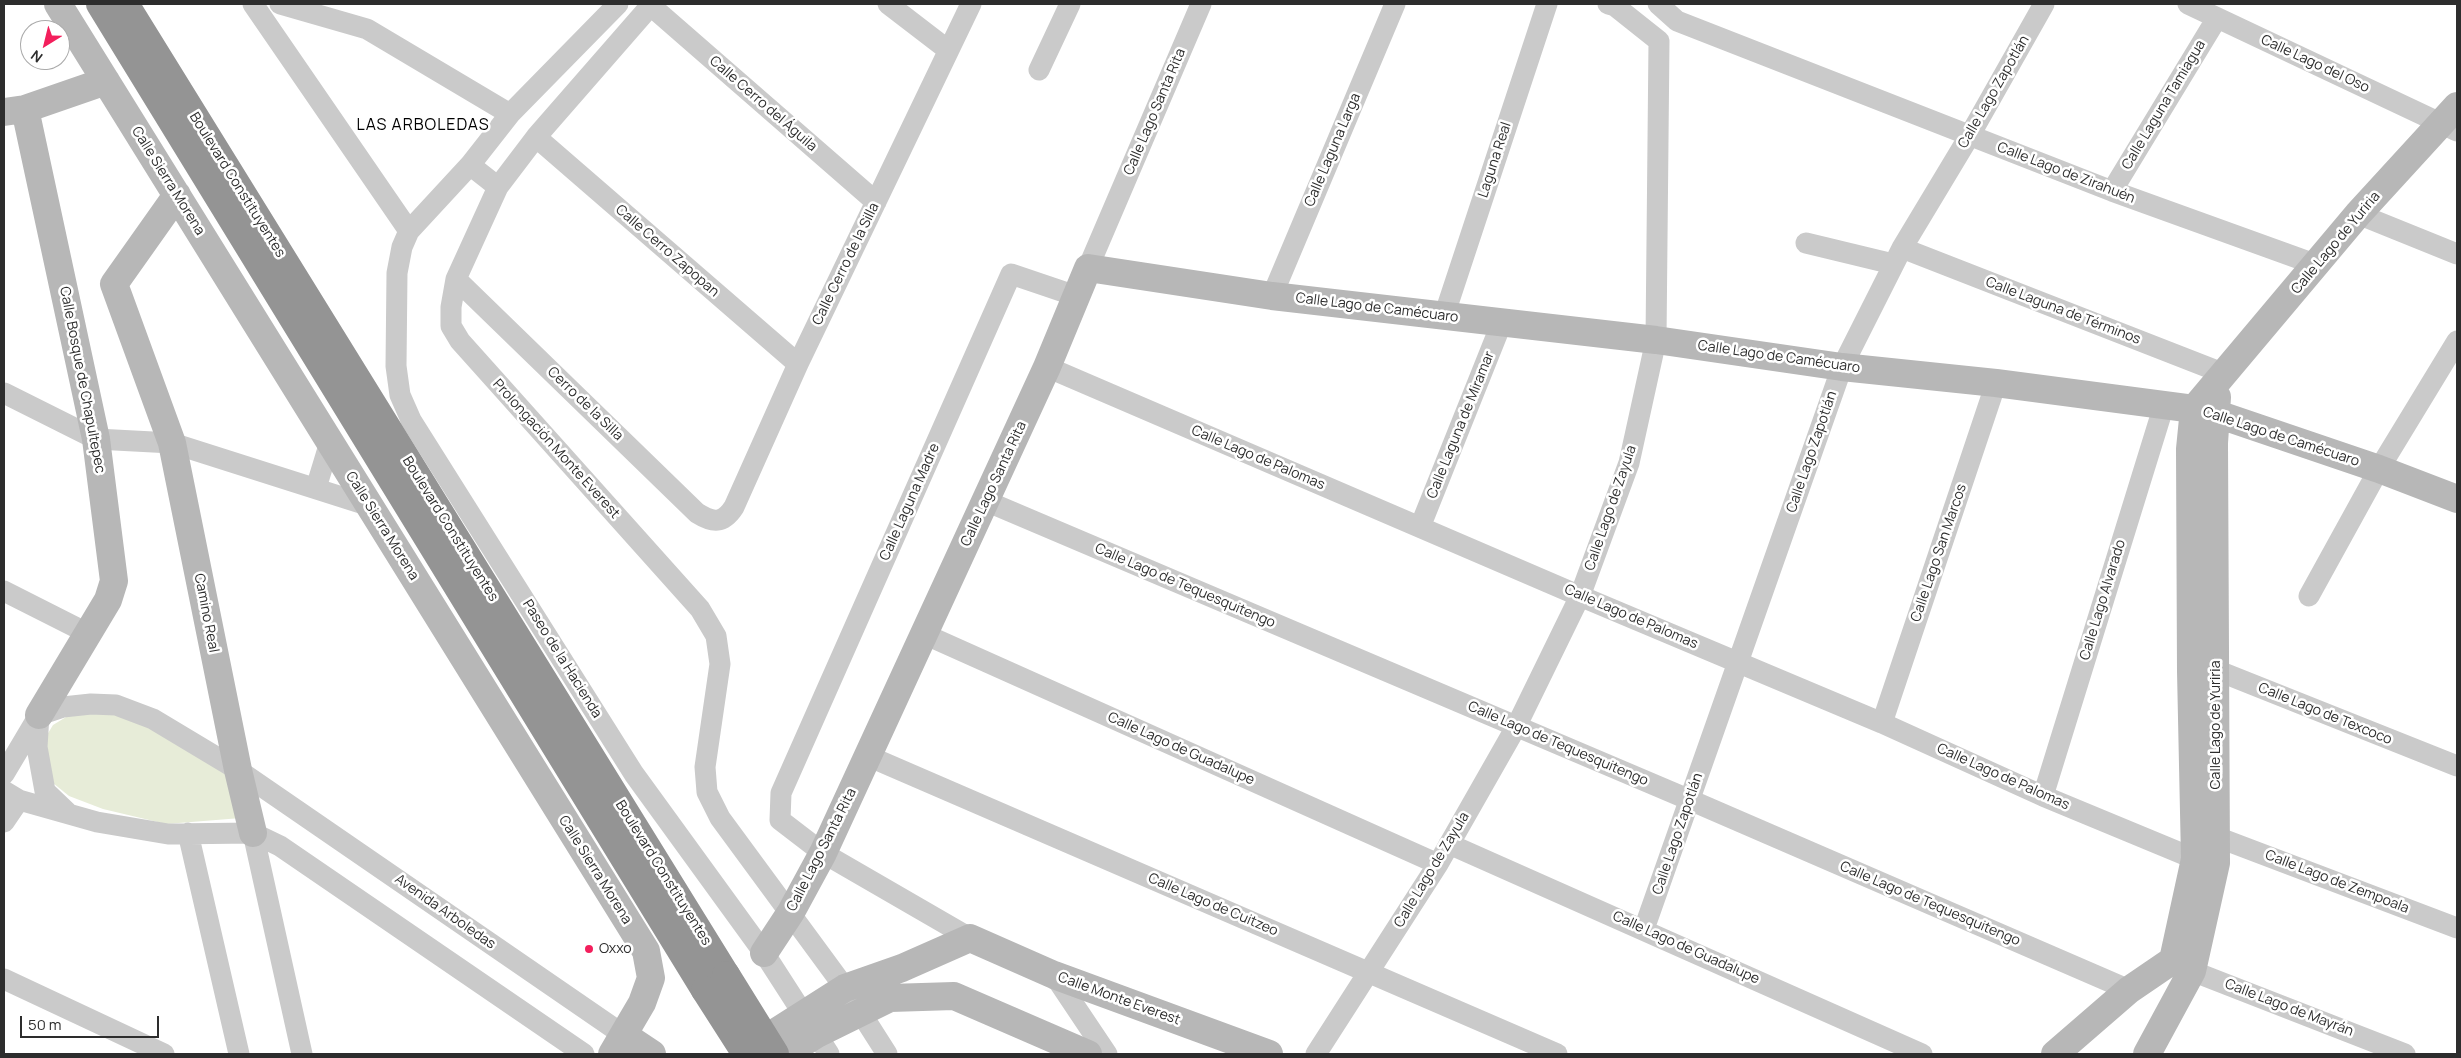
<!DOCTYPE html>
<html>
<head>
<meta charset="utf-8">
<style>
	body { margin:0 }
	#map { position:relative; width:2461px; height:1058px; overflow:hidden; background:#fff; font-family:Manrope,sans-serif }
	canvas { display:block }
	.frame { position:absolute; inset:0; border:5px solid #2d2d2d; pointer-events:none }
	.north { position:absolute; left:20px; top:20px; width:50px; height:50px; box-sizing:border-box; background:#fff; border:1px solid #ababab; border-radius:50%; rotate:216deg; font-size:14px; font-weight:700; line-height:20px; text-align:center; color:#2d2d2d }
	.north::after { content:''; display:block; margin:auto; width:18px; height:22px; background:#f31f5c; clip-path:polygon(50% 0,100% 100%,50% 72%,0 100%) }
	.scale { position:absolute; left:20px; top:1016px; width:139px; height:22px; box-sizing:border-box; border:2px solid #2d2d2d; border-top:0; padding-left:6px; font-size:15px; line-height:18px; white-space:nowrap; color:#2d2d2d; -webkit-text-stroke:4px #fff; paint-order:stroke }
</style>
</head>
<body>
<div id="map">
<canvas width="2461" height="1058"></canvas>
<div class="frame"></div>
<div class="north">N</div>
<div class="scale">50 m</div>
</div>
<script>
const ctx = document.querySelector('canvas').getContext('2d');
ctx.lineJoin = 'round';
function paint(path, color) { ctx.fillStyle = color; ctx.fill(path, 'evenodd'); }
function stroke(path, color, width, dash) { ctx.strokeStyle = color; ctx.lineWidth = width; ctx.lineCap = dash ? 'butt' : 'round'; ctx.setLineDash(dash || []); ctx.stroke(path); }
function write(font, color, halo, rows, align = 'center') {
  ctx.font = font + ' Manrope,sans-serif'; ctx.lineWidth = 5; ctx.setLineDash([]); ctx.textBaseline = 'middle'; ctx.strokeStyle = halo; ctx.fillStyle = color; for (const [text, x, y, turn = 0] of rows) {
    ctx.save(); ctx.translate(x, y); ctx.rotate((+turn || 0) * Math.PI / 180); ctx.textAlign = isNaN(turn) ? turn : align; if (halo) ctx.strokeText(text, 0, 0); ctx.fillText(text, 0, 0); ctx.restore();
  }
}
paint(new Path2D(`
	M71,714h51l106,53 13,51 -75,6 -63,-15 -34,-13 -16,-13 -9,-43 9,-15z`), '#e7ecd8');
stroke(new Path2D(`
	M253,4l156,227
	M280,4l87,25 143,85
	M618,4l-108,110 -40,51 -61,66 -7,16 -5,26 -1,93 4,29 11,25 223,354 130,179 65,101
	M652,4l-116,133 -38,50 -42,92 -5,28v19l9,15 240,268 16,27 4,28 -15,103 2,25 13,26 125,170 42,66
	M888,4l60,46
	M1608,4l7,2 44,35
	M1658,4l19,17 435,170 205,74
	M2188,4l269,127
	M650,5l226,197
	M1039,70l31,-66
	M536,137l262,227
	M470,165l28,22
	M2112,191l105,-173
	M2358,214l99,40
	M1806,243l87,21
	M1902,248l323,126
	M1088,268l113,-264
	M456,279l241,234c16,10 26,11 37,-6l64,-143 173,-360
	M1272,296l123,-292
	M1444,316l103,-312
	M1047,367l533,229 302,127 161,73 152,63 14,2
	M4,393l92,46 76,4 198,63
	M316,488l14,-46
	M986,501l704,299 439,190
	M1420,527l82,-205
	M4,591l83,42
	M2309,596l70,-127 78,-128
	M924,634l514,230
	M2201,671l15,-1 241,96
	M39,715l24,-8 28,-3 25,1 37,14 85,51 387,266
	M39,715l-2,32 8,44 22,21
	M1882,723l114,-340
	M868,756l689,298
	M4,774l34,-57
	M4,791l15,9 78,22 71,12 85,-1 27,13 304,208
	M2043,796l121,-391
	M4,822l15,-22
	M188,833l51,221
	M253,833l49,221
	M2217,837l240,91
	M1449,844l473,210
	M1644,929l198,-562 60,-119 68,-113 74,-131
	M970,938l-147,-85 -43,-33 1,-27 230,-519 65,22
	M2178,963l14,8 213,83
	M1054,975l53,79
	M4,979l160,75
	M1316,1054l122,-190 78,-137 64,-131 49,-133 27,-123 3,-299`), '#cacaca', 21);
stroke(new Path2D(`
	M58,4l588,947 5,27 -9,25 -30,51
	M25,109l71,330 18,142 -6,19 -69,115
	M4,112l21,-3 81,-28
	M177,195l-63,89 58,159 66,327 15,63
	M764,953l27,-41 32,-59 224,-486 41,-99 184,28 384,44 186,27 154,16 198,26 23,5 162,55 78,30
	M625,1036l27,18
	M746,1051l99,-63 57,-20 68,-30 84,37 215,79
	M785,1054l32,-20 73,-36 64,-2 134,58
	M2055,1054l74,-64 44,-30 22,-101 -4,-188 -1,-222 4,-40 164,-195 99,-108
	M2147,1054l45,-83 24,-108 -2,-420 3,-46`), '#b7b7b7', 28);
stroke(new Path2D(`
	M100,4l605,986
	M125,4l601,971`), '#949494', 28);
stroke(new Path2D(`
	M726,975l49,79
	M705,990l41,64`), '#949494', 28);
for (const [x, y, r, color] of [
	[589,949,5,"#f31f5c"]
]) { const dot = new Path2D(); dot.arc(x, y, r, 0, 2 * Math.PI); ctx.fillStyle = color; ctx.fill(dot); stroke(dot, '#fff', 2); }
write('14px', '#2d2d2d', '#fff', [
	["Calle Lago del Oso",2315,64,25],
	["Calle Lago Zapotlán",1994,92,-60],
	["Calle Cerro del Águila",763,104,41],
	["Calle Laguna Tamiagua",2164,105,-59],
	["Calle Lago Santa Rita",1155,112,-67],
	["Calle Laguna Larga",1333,150,-67],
	["Laguna Real",1495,160,-72],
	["Calle Lago de Zirahuén",2066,173,21],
	["Calle Sierra Morena",168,181,58],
	["Boulevard Constituyentes",237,185,58],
	["Calle Lago de Yuriria",2336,243,-50],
	["Calle Cerro Zapopan",667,251,41],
	["Calle Cerro de la Silla",846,264,-64],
	["Calle Lago de Camécuaro",1377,308,7],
	["Calle Laguna de Términos",2063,311,21],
	["Calle Lago de Camécuaro",1779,357,8],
	["Calle Bosque de Chapultepec",82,380,79],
	["Cerro de la Silla",585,404,44],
	["Calle Laguna de Miramar",1461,425,-68],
	["Calle Lago de Camécuaro",2281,437,18],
	["Prolongación Monte Everest",556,449,48],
	["Calle Lago Zapotlán",1812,452,-71],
	["Calle Lago de Palomas",1258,458,23],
	["Calle Lago Santa Rita",994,484,-65],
	["Calle Laguna Madre",910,502,-66],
	["Calle Lago de Zayula",1611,508,-71],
	["Calle Sierra Morena",382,526,58],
	["Boulevard Constituyentes",450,529,58],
	["Calle Lago San Marcos",1939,553,-71],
	["Calle Lago de Tequesquitengo",1185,586,23],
	["Calle Lago Alvarado",2103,600,-73],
	["Camino Real",206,613,79],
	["Calle Lago de Palomas",1631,617,23],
	["Paseo de la Hacienda",562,659,58],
	["Calle Lago de Texcoco",2325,714,22],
	["Calle Lago de Yuriria",2216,725,-90],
	["Calle Lago de Tequesquitengo",1558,744,23],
	["Calle Lago de Guadalupe",1181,749,24],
	["Calle Lago de Palomas",2003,777,24],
	["Calle Lago Zapotlán",1678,834,-71],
	["Calle Lago Santa Rita",822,850,-63],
	["Calle Sierra Morena",595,870,58],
	["Calle Lago de Zayula",1432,870,-59],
	["Boulevard Constituyentes",663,873,58],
	["Calle Lago de Zempoala",2337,882,21],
	["Calle Lago de Tequesquitengo",1930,904,23],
	["Calle Lago de Cuitzeo",1213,905,23],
	["Avenida Arboledas",445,912,35],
	["Calle Lago de Guadalupe",1686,948,24],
	["Calle Monte Everest",1119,999,20],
	["Calle Lago de Mayrán",2289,1008,21]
]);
write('14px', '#2d2d2d', '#fff', [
	["Oxxo",599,949]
], 'left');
ctx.letterSpacing = '1px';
write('16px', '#000', '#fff', [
	["LAS ARBOLEDAS",423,126]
]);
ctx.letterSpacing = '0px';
</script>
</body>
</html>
